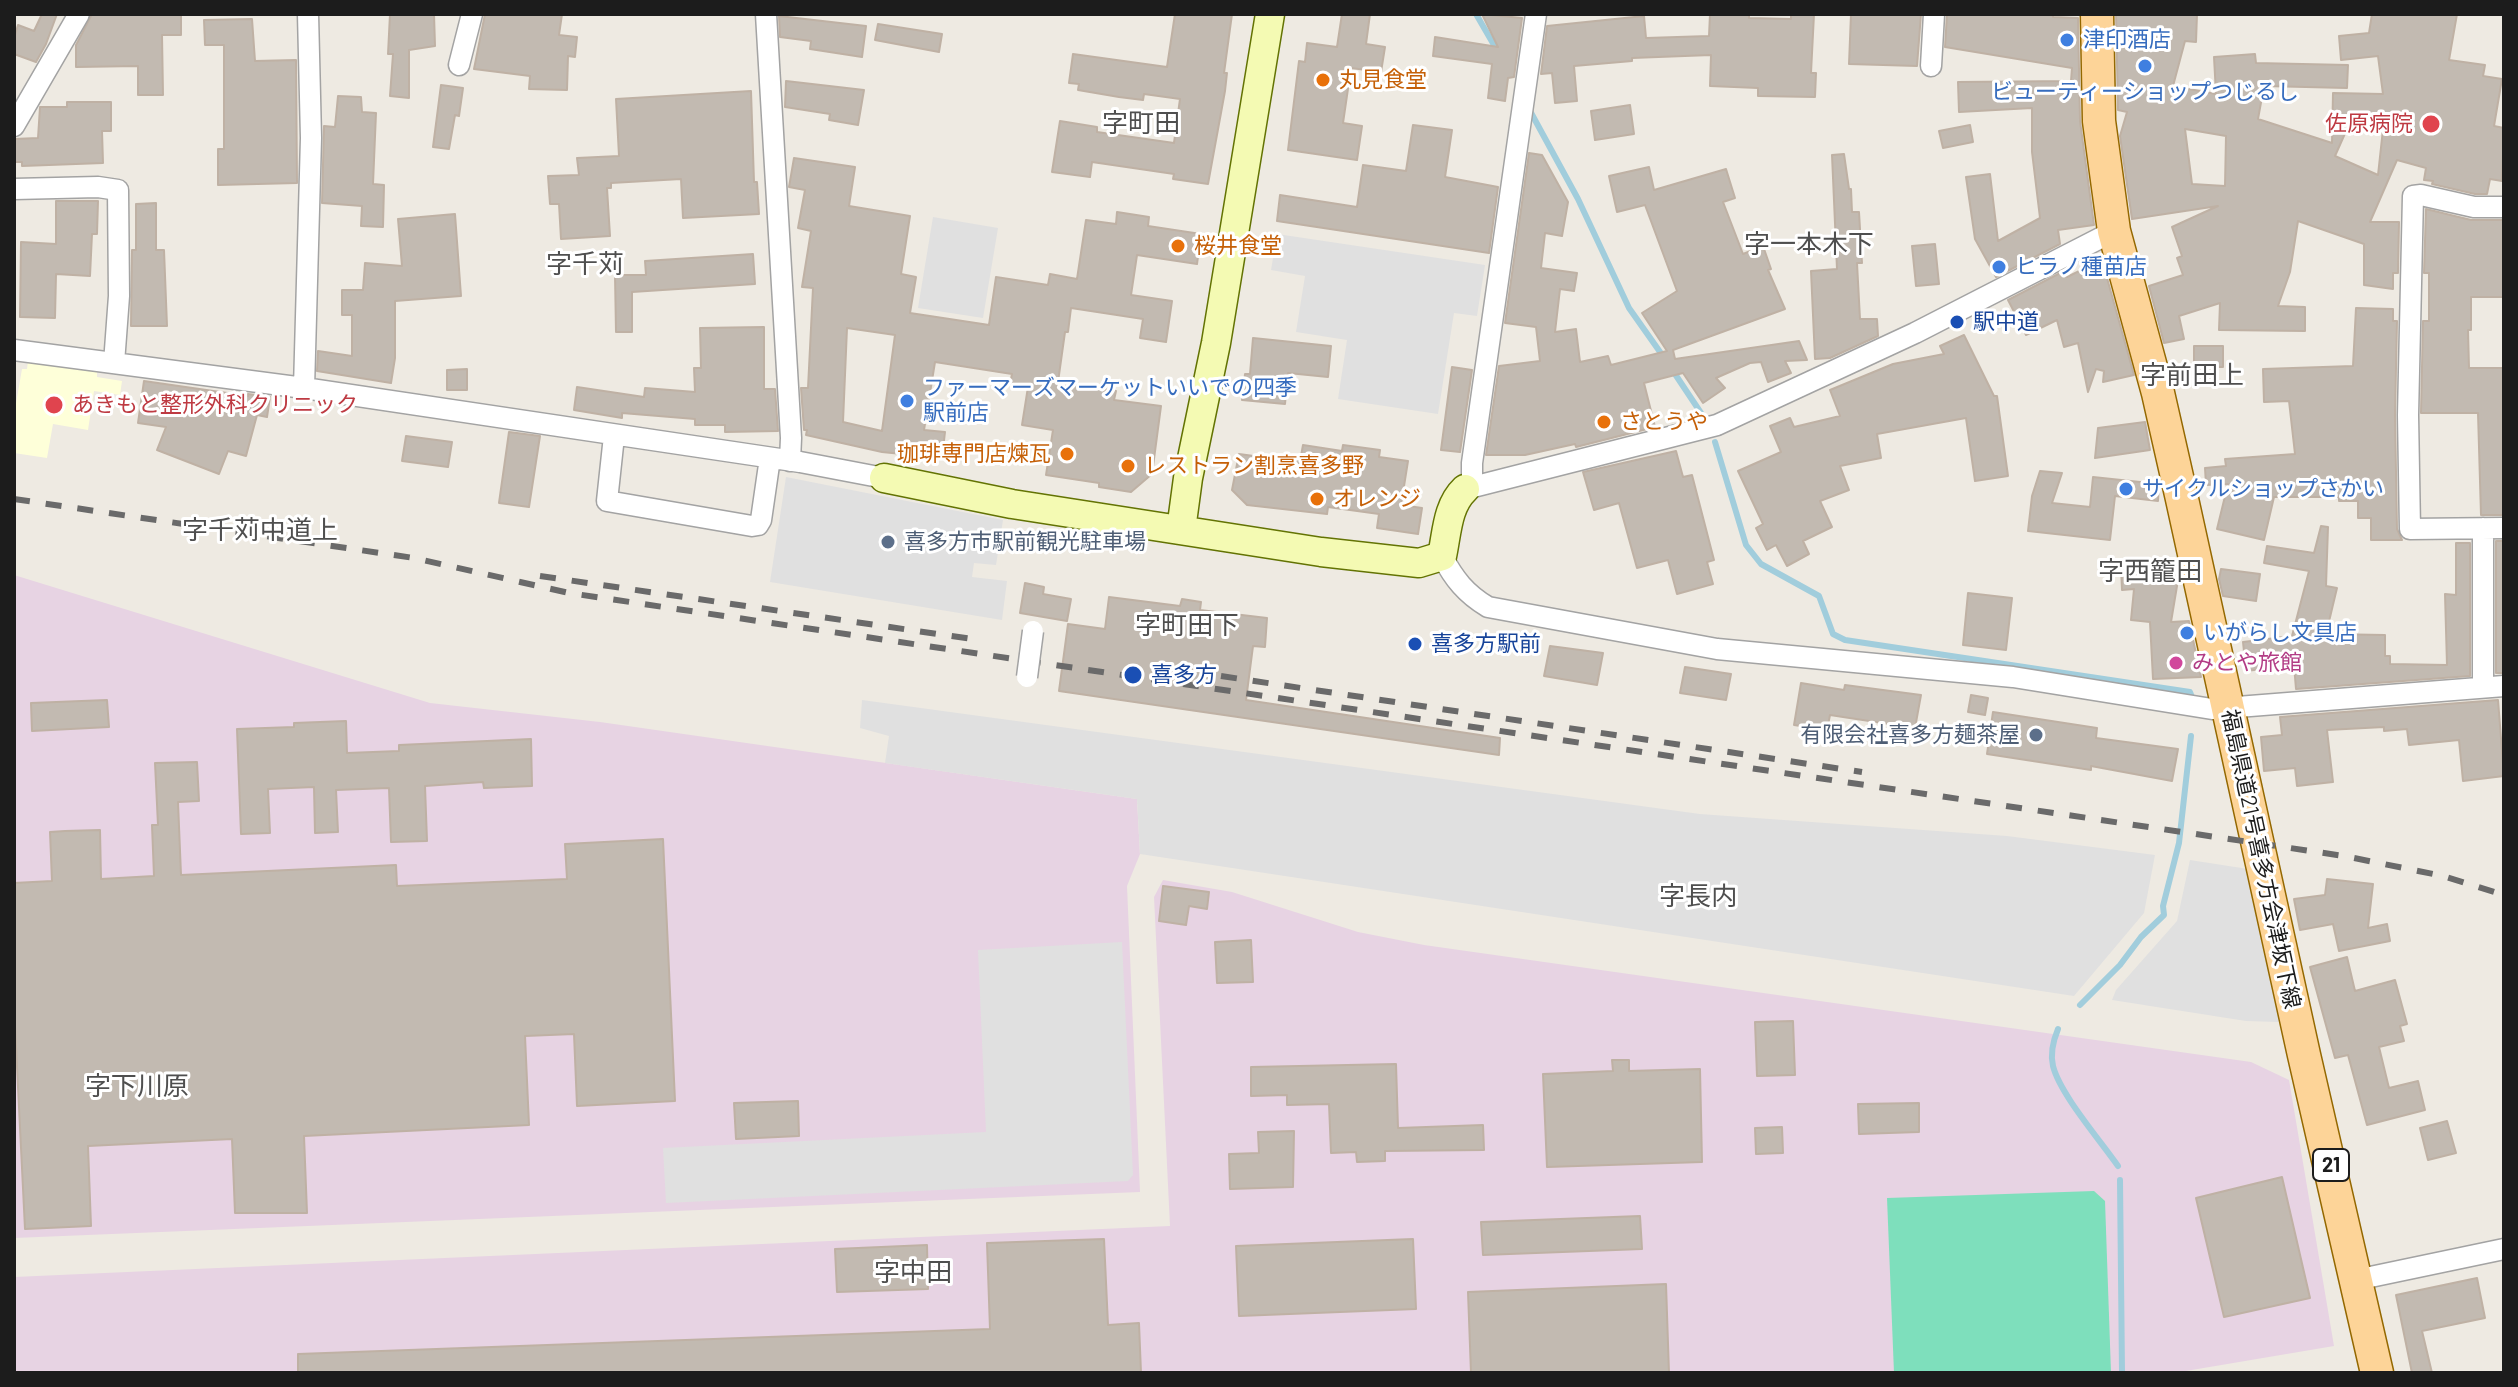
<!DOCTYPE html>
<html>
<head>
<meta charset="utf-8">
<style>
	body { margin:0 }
	#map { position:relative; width:2518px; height:1387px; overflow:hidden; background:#eeeae2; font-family:Barlow,sans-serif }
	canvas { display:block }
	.frame { position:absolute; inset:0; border:16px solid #1c1c1c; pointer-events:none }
</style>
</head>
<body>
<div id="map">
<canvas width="2518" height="1387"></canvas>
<div class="frame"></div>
</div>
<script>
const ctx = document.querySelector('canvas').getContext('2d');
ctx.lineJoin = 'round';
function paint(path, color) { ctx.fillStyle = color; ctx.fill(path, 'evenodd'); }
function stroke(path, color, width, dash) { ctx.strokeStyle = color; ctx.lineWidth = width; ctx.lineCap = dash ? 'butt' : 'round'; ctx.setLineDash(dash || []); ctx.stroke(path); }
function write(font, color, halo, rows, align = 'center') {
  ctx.font = font + ' Barlow,"Noto Sans JP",sans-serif'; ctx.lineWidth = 6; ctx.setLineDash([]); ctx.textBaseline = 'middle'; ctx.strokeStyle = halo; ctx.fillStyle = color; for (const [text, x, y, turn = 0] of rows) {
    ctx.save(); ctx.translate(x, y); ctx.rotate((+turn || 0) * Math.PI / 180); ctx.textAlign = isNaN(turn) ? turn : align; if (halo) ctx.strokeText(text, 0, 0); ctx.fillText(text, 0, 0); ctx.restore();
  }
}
paint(new Path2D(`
	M14,575l416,128 170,19 537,77 3,55 -13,32 13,306 -1126,46z
	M1163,880l69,12 126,40 66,13 827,117 38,18 45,266 -160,27h-2160v-96l1156,-51 -16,-329z`), '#e7d3e3');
paint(new Path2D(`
	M28,361l69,11v5l25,4 -2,14 -26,-4 -6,39 -35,-6 -6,34 -33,-5v-38l8,-46h5z`), '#feffd9');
paint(new Path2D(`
	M2094,1191l11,10 6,172h-217l-7,-175z`), '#7edfbc');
paint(new Path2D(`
	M933,217l65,11 -15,90 -65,-10z
	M1277,234l208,31 -8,51 -23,-3 -16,101 -100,-15 9,-59 -51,-8 9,-56 -34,-6z
	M786,477l217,43 -7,45 -22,-2 -2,14 35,4 -5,39 -232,-38z
	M862,700l838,114 307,22 148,19 -11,58 -70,83 -934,-142 -3,-55 -252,-36 4,-27 -29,-8z
	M2190,860l58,9 34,145 -4,8 -32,-1 -134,-21 4,-10 61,-69z
	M1122,942l11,233 -5,6 -462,22 -3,-55 323,-16 -8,-182z`), '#e0e0e0');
stroke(new Path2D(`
	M1476,14l22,38
	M1529,109l49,90 51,109 36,51
	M1673,371l30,45
	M1715,442l31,103 15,19 58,32 14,38 12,6 345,52 2,5
	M2080,1005l40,-40 21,-28 23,-22 -1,-9 16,-63 12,-107
	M2058,1029c-5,12 -8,24 -5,37 7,28 47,74 65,100
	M2120,1180l2,193`), '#a1cddc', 6);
const building = new Path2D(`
	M42,14h15l-11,30 -10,18 -22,-8v-16l4,-13 16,6z
	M92,14h89v21h-19l1,60h-25v-29l-62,1v-22z
	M390,14h44l1,32 -26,4v48l-19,-2 3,-42h-5z
	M485,14h77l-3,21 18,2 -2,20 -7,-1 -1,34 -38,-1 1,-13 -56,-7z
	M1175,14h57l-8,59h3l-2,18 -17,93 -35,-5 1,-5 -82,-12 -2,15 -38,-5 8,-51 37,6v5l77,11 6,-44 -36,-5 -1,6 -24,-3 -41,-7 1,-6 -10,-1 4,-29 94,13z
	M1342,14h28l-4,30 19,3 -4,25 -30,-4 -8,55 19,3 -5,34 -69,-10 11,-89 6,1 2,-19 30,4z
	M1482,14l40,4 -8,59 -6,1 -3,23 -17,-3 4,-34 -59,-8 2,-19 63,10z
	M1710,14h39v4l42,1v-5h23l-3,59h5l-1,24 -57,-1v-8l-48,-2 1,-31 -79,3v3l-58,5 3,35 -22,2 -3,-30 -11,1 6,-48 97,-10 2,22 63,-2z
	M1851,14h70l-4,52 -68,-2z
	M1947,14h106v3l25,1 2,103 14,104 -36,5 2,14 -64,33 -21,-38 -9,-62 24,-3 8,67 42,-23 -8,-66v-44l-73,4 -1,-30 113,-1 1,-13 -127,-21z
	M2116,14h81l-1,28 -11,-1 -12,45 43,8 -2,-37 41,-3 1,9 92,2 -1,23 -83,-2 -6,33 74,24 1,-50 50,1 -5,-38 -37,4 -2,-24 30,-3 3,-19h85l-8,46 36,5 -2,11 19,3 -8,47 10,2 -2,53 -12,-2 -3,15h-12l-43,-10 1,-3 -9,-1 2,-12 -29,-8 -27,62h29l-1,51h-5v16l-29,-4v-41l-66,-23 -8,51 -12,34 27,1v24l-86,-1 1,-27 -41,13 5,23 -20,4 -15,-57 34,-11 -6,-17 5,-2 -10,-29 46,-21 -86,13 -12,-83 7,-24 -9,-2zM2351,120h33l-6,55 -43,-19zM2185,129l41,7 -1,50 -33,-2z
	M779,16l87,10 -4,31 -52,-8 1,-8 -31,-4z
	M252,19l3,42 41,-1 1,123 -79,2v-36h6v-104h-19l-1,-25z
	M878,24l64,10 -3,18 -64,-12z
	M786,81l78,9 -6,35 -29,-5 1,-6 -45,-7z
	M441,85l22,3 -4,28 -4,-1 -6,34 -16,-2z
	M751,91l3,91h3l2,32 -76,4 -2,-39 -70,4v5h-4l3,48 -49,3 -2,-35h-9l-2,-28 31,-1 -2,-17 42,-2 -3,-57z
	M338,96l23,1 1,15 14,1 -3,71 11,1 -1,42 -22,-1 1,-20 -40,-3 2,-77 11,1z
	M67,102h44v29h-9l1,32 -81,3v-4h-8v-23l24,-1 2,-31h27z
	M1630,105l4,29 -39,6 -4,-29z
	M1413,125l39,5 -7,47 53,10 -9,66 -212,-32 3,-26 77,12 6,-42 43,6z
	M1970,125l3,17 -30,6 -4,-17z
	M1529,153l13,2 26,47 -6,34 -17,-3 -4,35 36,5 -3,18 -14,-2 -5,43 21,-3 4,33 28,-6 3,9 56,-14 -25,-38 35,-22 -32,-86 -28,7 -8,-36 40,-9 5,23 72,-21 9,29 -12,4 20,52 20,-8 8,23 -3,1 17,39 -112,41 2,9 124,-18 8,19 -22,1 6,12 -23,9 -7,-20 -11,1 -34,15 9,10 -22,15 -20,-30 -39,10 11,44 -79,20 -1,-3 -50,11h-39l13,-89 41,-5 -4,-34 -31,-4z
	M1844,154l5,35h2l1,23h7l3,51h-5l3,56h17l1,17 -48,22 -15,1 -4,-88 26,-2 -5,-114z
	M794,158l61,9 -6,39 61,10 -9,58 15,3 -6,36 79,12 7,-48 52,8 2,-11 27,5 9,-59 30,4 1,-12 32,5 -1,9 53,8 -4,30 -60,-9 -6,40 41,6 -6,41 -26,-4 3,-19 -72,-11 -3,24h-3l-7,50 58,9 -2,9 47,6 -9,68 -21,18 -32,-5v-4l-53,-8 7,-45 -31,-5 6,-38 -18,-3 2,-10 -77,-12 -11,68 21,2 -3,26 -60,-6 -76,-17 1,-5h-3l-3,-42h7l5,-100 -11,-1 9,-56 -13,-3 7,-38 -16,-3zM847,328l48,7 -13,96 -39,-9z
	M56,201h42l-1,33h-5l-2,42 -34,-2 -1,44 -35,-1 1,-75 35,2z
	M156,203v47h8l3,76h-36l1,-76h4v-46z
	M2426,209l45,11h33v77h-33v33h-3l1,38h35v147h-23l-3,-102h-57l2,-92h6v-48h-5z
	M455,214l6,82 -66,5v57l-4,25 -74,-12 1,-20 34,5v-41h-10v-25h21l2,-27 37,3 -4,-47z
	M1935,244l4,40 -23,2 -4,-40z
	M753,254l2,30 -123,8v40h-16l-1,-57h31l-1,-14z
	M2102,260l32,115 -31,7 1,-11 -8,-2 -8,23 -10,-49 -14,4 -7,-27 -31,15 -18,-35 58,-30 1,7z
	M2356,308l37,1v12h4l-2,94 2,114 5,11h-31v-22h-13v-17h-19v-4h-65l-10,43 -47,-11 11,-45 -22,1 -1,-17 21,-2 -1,-7 70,-5 -6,-53 -25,1 -1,-33 90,-3z
	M764,327v62h11l3,42 -53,1v-7h-30v-6l-73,-6v5l-48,-8 3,-23 67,10 1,-9 50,4 -1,-24h7l-1,-40z
	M1964,335l30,61h3l11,80 -33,5 -9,-63 -89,16 4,24 -41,8 9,24 -29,11 12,26 -29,14 6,13 -22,12 -11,-21 -9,5 -11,-22 7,-4 -25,-53 43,-19 -11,-26 20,-8 4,9 46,-11 -10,-26 63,-26 51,-10 -4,-8z
	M1253,338l78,8 -3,31 -40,-4 -3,31 -43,-4 3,-26h5z
	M2194,346h29v21h-29z
	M1452,367l20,3 -12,82 -19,-2z
	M467,369v21h-20v-20z
	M144,381l104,15v-2l22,3 -3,20 -10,-2 -11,41 -18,-5 -9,23 -62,-24 9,-23 -28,-4z
	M2145,422l5,28 -55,8 3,-30z
	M509,432l31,4 -11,71 -30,-4z
	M406,436l46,6 -4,25 -46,-6z
	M1303,445l39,6 1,-6 37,5 -1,7 29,4 -7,44 21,3 -4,26 -41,-6 2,-14 -51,-7 -1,7 -80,-9 -15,-15 7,-36 44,6 1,-6 17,2z
	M1676,451l7,26 9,-2 22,85 -7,2 6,22 -36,10 -9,-34 -31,8 -18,-65 -25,7 -11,-38z
	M2040,471l22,2 -10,30 38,4 3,-30 66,7 -1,17 -43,-5 -5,44 -82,-9 4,-35z
	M2321,526l7,1 -2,59 11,2 -11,46 59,1v21h5v8l57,1 -2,-71 11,1v-52h14v133l-174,13 -2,-24 -48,6 -3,-29 49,-6 17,-65 -45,-8 3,-17 47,7z
	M2496,541h8v132h-8z
	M2175,563l2,23 -6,36 18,-1 12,56 -48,2 -3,-57 -19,-2 3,-31 -12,1 -1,-24z
	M2221,569l39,5 -4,27 -33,-5 -4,-17z
	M1025,583l19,4 -1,7 28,5 -4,22 -47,-8z
	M1968,593l44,5 -6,52 -43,-5z
	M1109,597l71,9 2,-7 19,3 -1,8 67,8 -2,29 -12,-1 -7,54 254,38 -1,17 -440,-64 9,-67 37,5z
	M1550,646l53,7 -6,32 -53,-9z
	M1685,667l46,7 -5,26 -46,-7z
	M1801,683l43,7 1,-5 76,10 -6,33 -85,-13 -3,15 -33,-5z
	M1971,695l17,3 -3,17 -17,-3z
	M107,700l2,27 -77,4 -1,-28z
	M2498,700l6,76 -41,5 -4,-41 -50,5 -2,-16 -23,2v-4l-57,3 6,52 -36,4 -2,-18 -31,3 -3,-34 21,-2 -2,-18z
	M1993,712l104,16 -1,10 82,11 -6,32 -81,-15v4l-104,-16z
	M346,721l1,32 52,-2v-6l132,-6 1,47 -48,2 -1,-6 -58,4 2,55 -36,1 -2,-54 -53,2 2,42 -23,1 -1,-46 -46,2 2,44 -29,1 -4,-105 57,-2v-4z
	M197,762l2,39 -21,1 3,73 215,-10 1,21 170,-7 -2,-35 98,-5 12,262 -98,5 -3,-72 -49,2 4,89 -225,11 3,77h-72l-3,-74 -144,7 3,80 -66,3 -11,-223v-123l38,-2 -2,-49 15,-1 35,-1 1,49 53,-3 -2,-51h6l-3,-62z
	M2327,879l46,5 -5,44 19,-4 3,17 -51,10 -6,-27 -33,6 -6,-31 31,-4z
	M1163,886l46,6 -2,17 -18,-3 -3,19 -27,-4z
	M1251,940l2,42 -36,1 -2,-41z
	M2347,957l8,34 40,-11 12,44 -7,2 4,15 -25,6 10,41 29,-7 7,29 -58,15 -19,-70 -13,3 -25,-91z
	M1793,1021l2,54 -38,1 -2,-54z
	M1612,1060h17v11l71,-2 2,93 -155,5 -4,-93 70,-3z
	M1396,1064l2,64 85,-3 1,25 -99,1v10l-28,1 -1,-10 -25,1 -2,-49 -42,1v-10l-36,1v-29z
	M798,1101l1,35 -63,3 -2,-36z
	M1919,1103v29l-60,2 -1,-30z
	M2447,1121l9,32 -28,7 -8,-32z
	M1782,1127l1,26 -27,1 -1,-26z
	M1294,1131l-1,56 -63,2 -1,-35 30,-1 -1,-21z
	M2282,1177l28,121 -86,19 -28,-119z
	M1640,1216l2,33 -159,6 -2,-33z
	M1104,1239l4,86 31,-2 2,50h-843v-19l692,-25 -3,-86z
	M1413,1239l3,70 -177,7 -3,-70z
	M927,1245l1,44 -91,3 -2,-43z
	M2477,1278l8,40 -63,13 10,42h-20l-16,-78z
	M1666,1284l3,89h-198l-3,-81z`);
paint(building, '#c2bab1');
stroke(building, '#bfb1a4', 2);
const street = new Path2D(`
	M766,14l25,424 -1,23
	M459,65l13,-51
	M1931,66l3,-52
	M14,126l65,-112
	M14,189l84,-2 20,3 1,106 -5,67
	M2504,207h-30l-53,-12 -8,1 -5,219 2,114 94,-1
	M14,350l290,38 496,74 84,16
	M304,388l7,-250 -3,-124
	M614,436l-7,65 145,25 6,-1 3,-5 9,-62
	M1472,486v-23l64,-449
	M1465,489l252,-64 198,-92 199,-102
	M1442,556c12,23 24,38 46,51l229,42 296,28 199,32 292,-23
	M2483,687v-159
	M2356,1280l148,-31`);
const secondary = new Path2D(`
	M884,478l128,26 309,48 98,11 23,-7c5,-23 5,-50 23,-67
	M1181,530l7,-52 28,-135 54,-329`);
const primary = new Path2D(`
	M2097,14l2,107 15,110 44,162 24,106 122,556 73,318`);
stroke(street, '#a3a3a3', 23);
stroke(secondary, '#637303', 31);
stroke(primary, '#946800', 35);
stroke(street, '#fff', 20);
stroke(secondary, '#f4fab3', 28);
stroke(primary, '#fdd498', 32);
stroke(new Path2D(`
	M14,499l400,59 155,35 1775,263 99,20 61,19
	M540,576l432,63
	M1221,676l641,96`), '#6a6a6a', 6, [16, 16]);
const streetBridge = new Path2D(`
	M1027,677l6,-46`);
stroke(streetBridge, '#a3a3a3', 23, []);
stroke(streetBridge, '#fff', 20);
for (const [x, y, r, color] of [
	[2067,40,8,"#3f7fe0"],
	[2145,66,8,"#3f7fe0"],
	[1323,80,8,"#e8710a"],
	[2431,124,10,"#e0444e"],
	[1178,246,8,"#e8710a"],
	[1999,267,8,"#3f7fe0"],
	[1957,322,8,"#1a4fb4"],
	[907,401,8,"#3f7fe0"],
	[54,405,10,"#e0444e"],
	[1604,422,8,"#e8710a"],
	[1067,454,8,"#e8710a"],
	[1128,466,8,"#e8710a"],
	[2126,489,8,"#3f7fe0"],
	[1317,499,8,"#e8710a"],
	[888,542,8,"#5c6f8a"],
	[2187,633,8,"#3f7fe0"],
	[1415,644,8,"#1a4fb4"],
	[2176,663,8,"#d1479c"],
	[1133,675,10,"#1a4fb4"],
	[2036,735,8,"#5c6f8a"]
]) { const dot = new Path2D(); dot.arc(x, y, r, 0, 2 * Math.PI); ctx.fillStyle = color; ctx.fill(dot); stroke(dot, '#fff', 3); }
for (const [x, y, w] of [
	[2331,1165,36]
]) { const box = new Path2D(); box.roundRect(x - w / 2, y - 16, w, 32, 6); ctx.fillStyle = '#fff'; ctx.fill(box); stroke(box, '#1c1c1c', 2); }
write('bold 20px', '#1c1c1c', null, [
	["21",2331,1165]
]);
write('22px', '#366cbe', '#fff', [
	["津印酒店",2083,40],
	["ビューティーショップつじるし",2145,92,"center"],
	["ヒラノ種苗店",2015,267],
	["ファーマーズマーケットいいでの四季",923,388],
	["駅前店",923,413],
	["サイクルショップさかい",2142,489],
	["いがらし文具店",2203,633]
], 'left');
write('22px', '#c56008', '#fff', [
	["丸見食堂",1339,80],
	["桜井食堂",1194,246],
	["さとうや",1620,422],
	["珈琲専門店煉瓦",1051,454,"right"],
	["レストラン割烹喜多野",1144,466],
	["オレンジ",1333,499]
], 'left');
write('22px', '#be3a42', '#fff', [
	["佐原病院",2413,124],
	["あきもと整形外科クリニック",72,405,"left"]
], 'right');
write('22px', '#164399', '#fff', [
	["駅中道",1973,322],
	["喜多方駅前",1431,644],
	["喜多方",1151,675]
], 'left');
write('22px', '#4e5e75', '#fff', [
	["喜多方市駅前観光駐車場",904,542],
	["有限会社喜多方麺茶屋",2020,735,"right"]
], 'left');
write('22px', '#b23c85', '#fff', [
	["みとや旅館",2192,663]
], 'left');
write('22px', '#1c1c1c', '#fff', [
	["福島県道21号喜多方会津坂下線",2261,859,78]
]);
write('26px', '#4f4f4f', '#fff', [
	["字町田",1141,123],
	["字一本木下",1809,244],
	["字千苅",585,264],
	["字前田上",2192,375],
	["字千苅中道上",260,530],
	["字西籠田",2150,571],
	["字町田下",1187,625],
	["字長内",1698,896],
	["字下川原",137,1086],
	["字中田",913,1272]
]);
</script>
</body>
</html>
